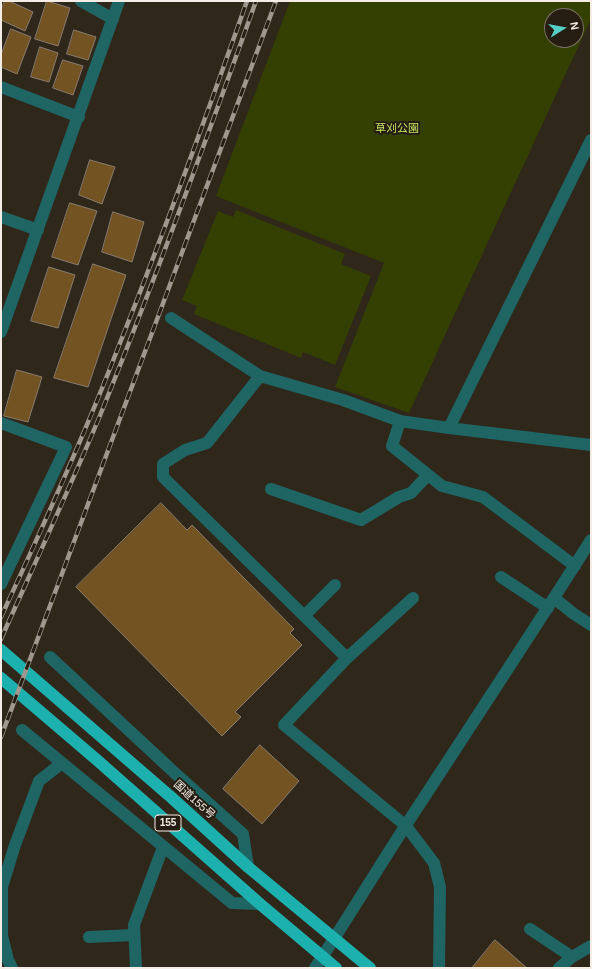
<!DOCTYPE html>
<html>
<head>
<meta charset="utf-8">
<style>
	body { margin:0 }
	#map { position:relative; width:592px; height:969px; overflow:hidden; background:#30271b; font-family:Arial,sans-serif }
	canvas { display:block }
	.frame { position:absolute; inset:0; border:2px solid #f4ede6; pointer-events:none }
	.north { position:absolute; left:544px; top:8px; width:40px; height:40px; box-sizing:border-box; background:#261d12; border:1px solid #787067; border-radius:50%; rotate:79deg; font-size:11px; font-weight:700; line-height:16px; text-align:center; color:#f4ede6 }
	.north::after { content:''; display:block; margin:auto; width:14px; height:18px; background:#55cec5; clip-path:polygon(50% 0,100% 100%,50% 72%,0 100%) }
</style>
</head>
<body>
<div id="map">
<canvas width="592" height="969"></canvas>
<div class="frame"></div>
<div class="north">N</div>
</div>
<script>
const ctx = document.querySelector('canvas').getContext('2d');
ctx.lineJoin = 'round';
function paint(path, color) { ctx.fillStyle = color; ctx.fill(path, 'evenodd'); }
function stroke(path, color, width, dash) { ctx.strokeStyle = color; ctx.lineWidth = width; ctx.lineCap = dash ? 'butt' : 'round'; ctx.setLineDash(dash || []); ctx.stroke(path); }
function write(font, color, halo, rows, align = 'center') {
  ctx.font = font + ' Arial,"Noto Sans JP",sans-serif'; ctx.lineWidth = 4; ctx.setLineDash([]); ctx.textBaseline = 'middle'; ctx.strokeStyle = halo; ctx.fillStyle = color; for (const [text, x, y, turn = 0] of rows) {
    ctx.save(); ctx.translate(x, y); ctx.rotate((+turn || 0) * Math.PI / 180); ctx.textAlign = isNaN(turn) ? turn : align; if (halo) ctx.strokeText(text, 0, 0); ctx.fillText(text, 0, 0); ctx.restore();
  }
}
paint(new Path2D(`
	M290,1h301v18l-182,394 -74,-26 49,-124 -168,-67zM552,16h24v24h-24z
	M236,210l109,44 -4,10 30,12 -36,89 -32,-13 -2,6 -107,-44 3,-8 -15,-6 36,-89 15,6z`), '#343f02');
const building = new Path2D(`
	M5,1h4l24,11 -8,19 -24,-11v-10z
	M47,1l23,7 -12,38 -23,-7z
	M11,29l20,8 -14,37 -16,-7v-12z
	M74,30l22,7 -8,23 -21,-6z
	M40,47l18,6 -9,29 -18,-5z
	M63,60l20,6 -10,29 -20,-7z
	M90,160l25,7 -13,37 -23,-9z
	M70,203l27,8 -19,54 -26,-8z
	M113,212l31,10 -12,40 -30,-10z
	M93,264l33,11 -38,112 -34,-9z
	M49,267l26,8 -17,53 -27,-7z
	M17,370l25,7 -14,45 -24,-6z
	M161,503l26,27 5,-5 102,104 -4,4 12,12 -67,67 6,5 -19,19 -146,-149z
	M260,745l39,36 -37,43 -39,-35z
	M495,940l32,28h-55z`);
paint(building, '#745323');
stroke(building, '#877c6f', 1);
stroke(new Path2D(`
	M81,1l32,18
	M1,87l78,30
	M1,217l37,13
	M171,318l89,58
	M1,332l118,-331
	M400,421l-8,25 50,40 41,11 92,69
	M1,423l65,24 -65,137
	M449,428l142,17
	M271,489l90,31 38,-23 12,-4 17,-18
	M501,577l47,31
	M554,598l20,16 17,11
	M305,615l30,-30
	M50,657l127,118 66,59 5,33
	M347,658l66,-60
	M22,730l210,173 28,1
	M530,929l42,28
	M89,937l45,-2
	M12,968l-4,-8 -6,-24v-49l13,-42 24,-64 23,-18
	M136,968l-2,-43 29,-78
	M315,968c31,-47 60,-95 91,-143 62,-95 124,-189 185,-285
	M439,968l1,-81 -6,-24 -28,-37 -122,-101 63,-67 -184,-181v-13l22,-14 22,-7 53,-67 83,24 57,21 49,7 142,-288
	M559,968l13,-11 19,-11`), '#1e6564', 12);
stroke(new Path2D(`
	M1,650l171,148 76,69 122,101
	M1,678l96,82 163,144 76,64`), '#1cb1af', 12);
const rail = new Path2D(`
	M1,617c41,-88 82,-178 117,-269 46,-115 88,-231 129,-347
	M1,639c33,-74 67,-147 98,-221 56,-138 107,-277 157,-417
	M1,737l275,-736`);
stroke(rail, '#a0988f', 4.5);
stroke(rail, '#261d12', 3, [9]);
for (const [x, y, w] of [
	[168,823,26]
]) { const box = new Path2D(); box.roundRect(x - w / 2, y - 8, w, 16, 3); ctx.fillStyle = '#261d12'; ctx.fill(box); stroke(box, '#f4ede6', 1); }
write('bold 10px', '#f4ede6', null, [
	["155",168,823]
]);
write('11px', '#c4e360', '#261d12', [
	["草刈公園",397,129]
]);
write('11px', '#f4ede6', '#261d12', [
	["国道155号",194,800,42]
]);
</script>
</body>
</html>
